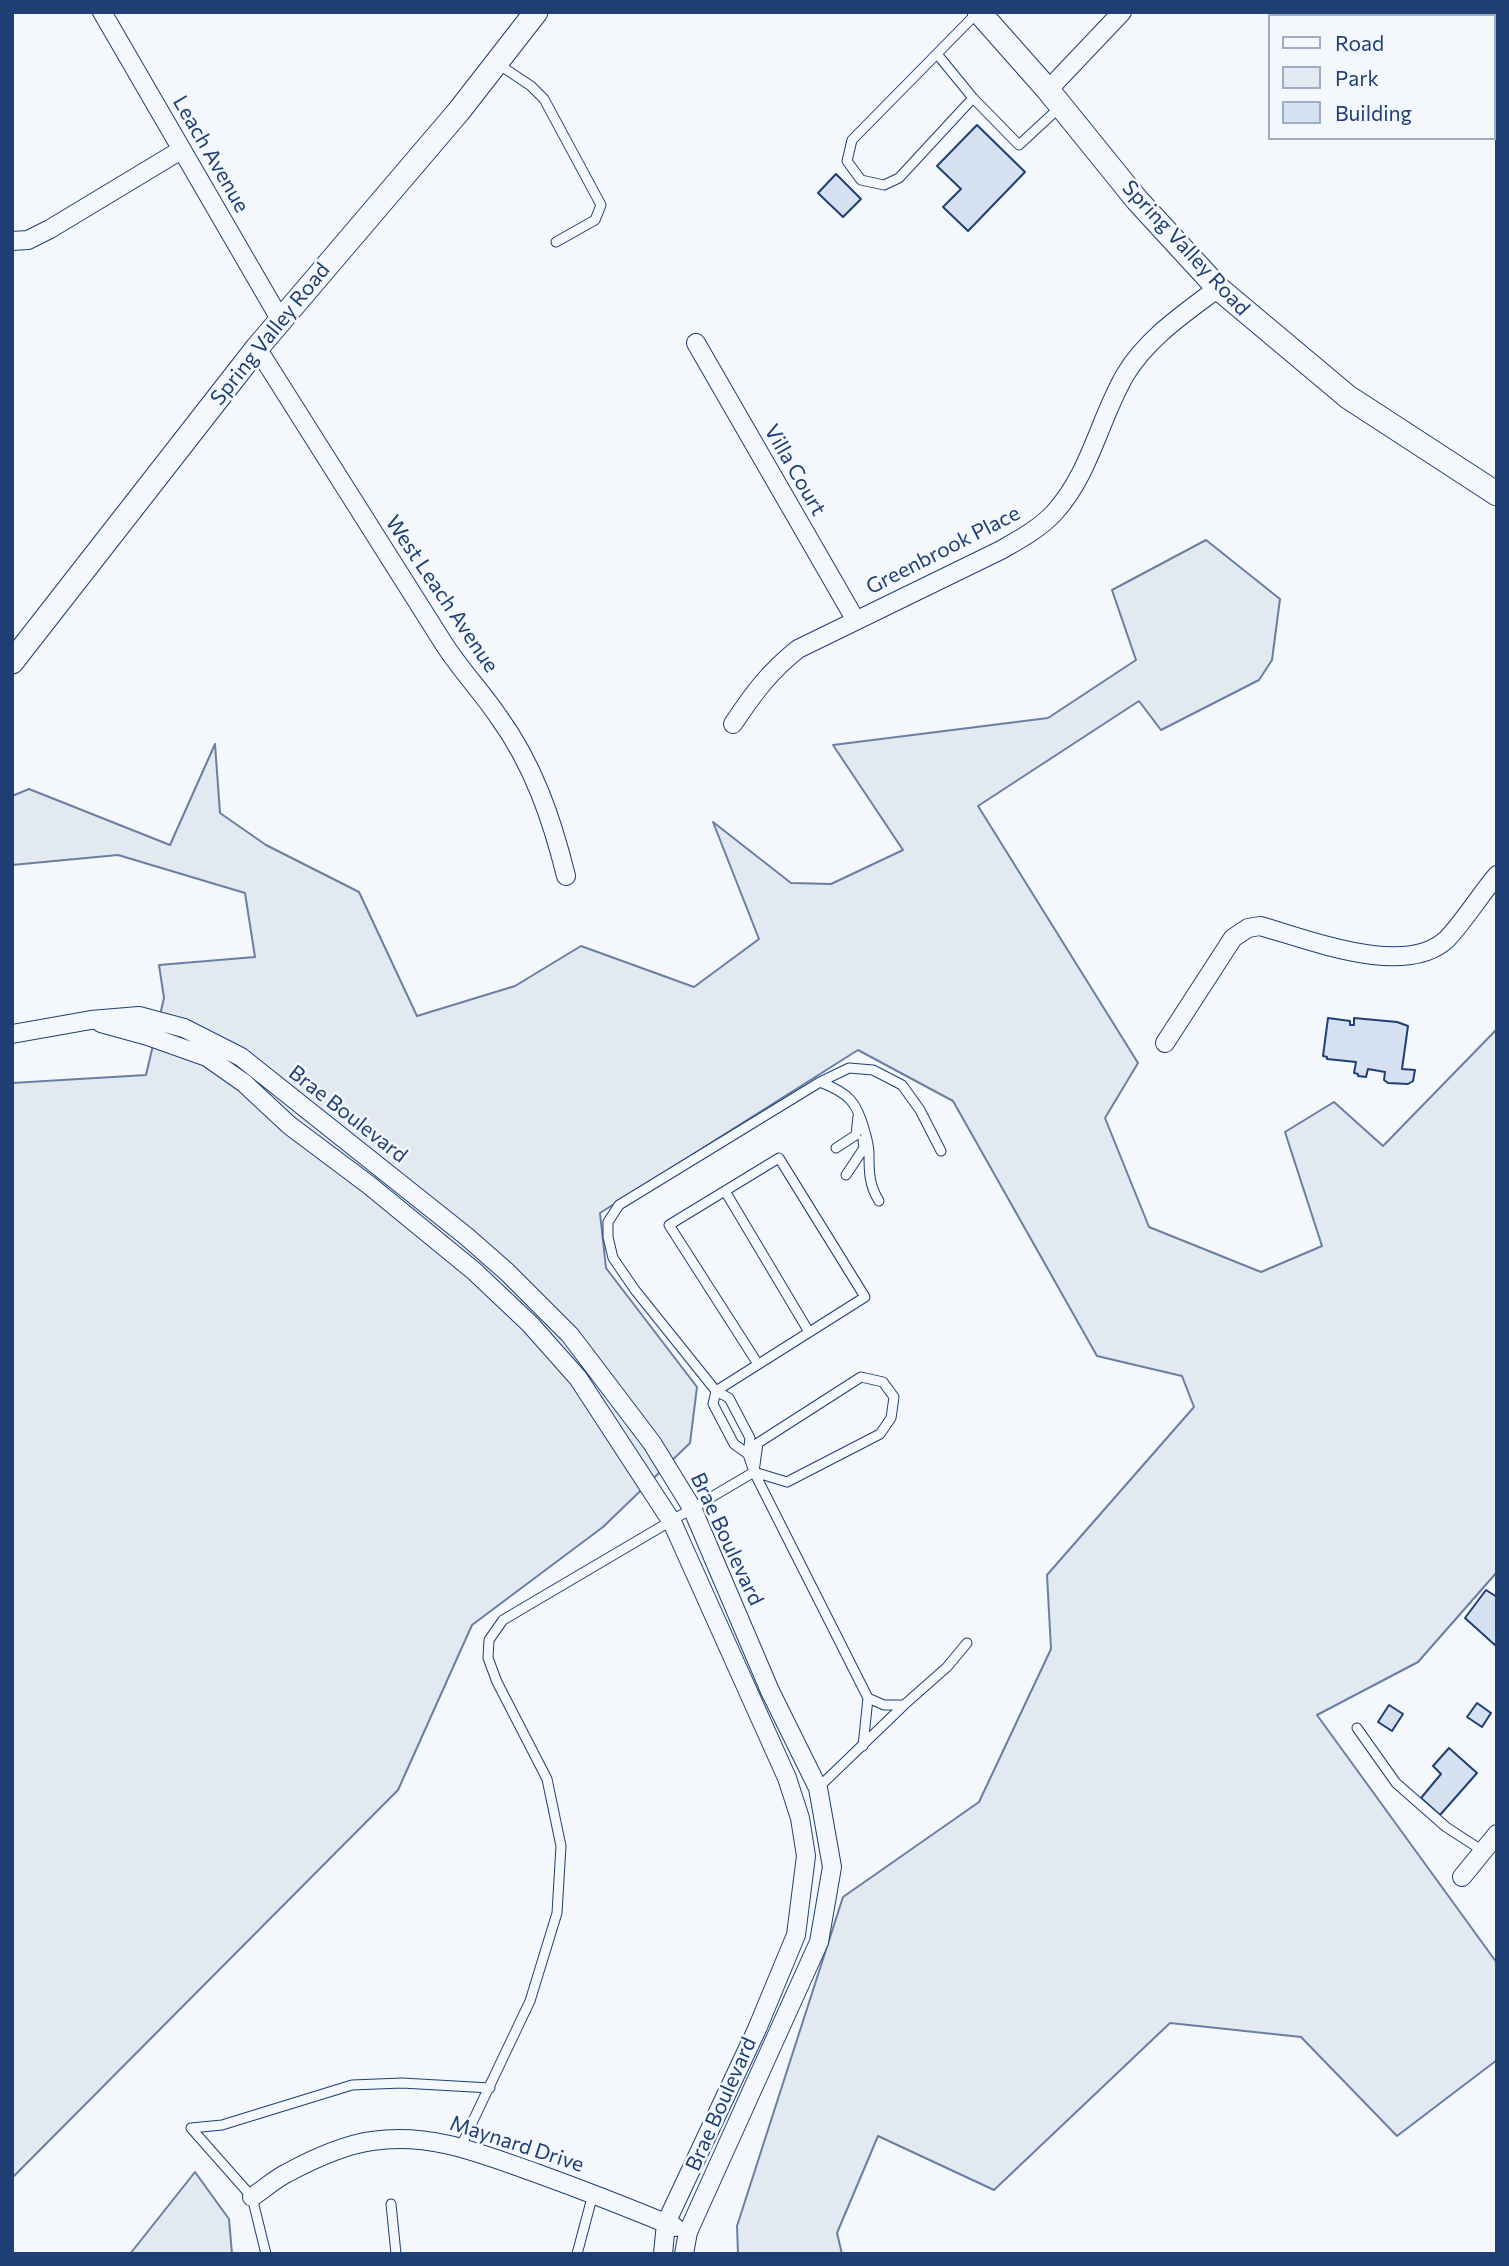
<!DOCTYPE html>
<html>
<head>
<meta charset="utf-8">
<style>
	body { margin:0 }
	#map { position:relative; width:1509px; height:2266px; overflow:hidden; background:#f4f7fb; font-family:Commissioner,sans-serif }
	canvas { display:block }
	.frame { position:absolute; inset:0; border:14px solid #1d3f73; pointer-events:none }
	.legend { position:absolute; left:1268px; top:14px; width:228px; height:126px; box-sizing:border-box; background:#f4f7fb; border:2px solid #9eadc5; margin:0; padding:9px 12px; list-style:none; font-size:21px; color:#1d3f73 }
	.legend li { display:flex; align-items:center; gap:14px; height:35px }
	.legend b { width:35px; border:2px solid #9eadc5 }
</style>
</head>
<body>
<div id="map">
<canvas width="1509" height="2266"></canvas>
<div class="frame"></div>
<ul class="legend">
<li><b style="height:9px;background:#f4f7fb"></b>Road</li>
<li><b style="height:19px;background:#e3e9f0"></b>Park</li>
<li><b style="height:19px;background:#d5e0f0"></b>Building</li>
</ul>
</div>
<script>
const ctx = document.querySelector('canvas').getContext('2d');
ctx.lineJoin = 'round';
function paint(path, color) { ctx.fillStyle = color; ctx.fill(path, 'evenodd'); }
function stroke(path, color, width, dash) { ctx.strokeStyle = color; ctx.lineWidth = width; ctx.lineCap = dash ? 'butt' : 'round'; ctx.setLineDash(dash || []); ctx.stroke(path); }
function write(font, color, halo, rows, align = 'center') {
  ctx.font = font + ' Commissioner,sans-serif'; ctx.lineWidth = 5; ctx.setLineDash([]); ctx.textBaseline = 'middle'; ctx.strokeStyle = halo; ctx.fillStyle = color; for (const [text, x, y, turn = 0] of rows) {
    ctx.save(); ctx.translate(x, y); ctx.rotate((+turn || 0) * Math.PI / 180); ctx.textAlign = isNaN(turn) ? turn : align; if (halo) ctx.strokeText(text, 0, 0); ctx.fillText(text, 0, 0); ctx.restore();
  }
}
const green = new Path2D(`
	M1206,540l74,59 -8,61 -13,20 -98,50 -22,-29 -161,105 160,257 -33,55 44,109 112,45 61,-26 -37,-114 49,-30 49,44 114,-117v543l-79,90 -101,53 180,248v97l-100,76 -96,-99 -131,-14 -176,167 -116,-54 -41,97 5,21h-104l-1,-28 106,-329 136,-95 72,-153 -4,-74 147,-168 -12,-31 -85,-20 -144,-255 -95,-51 -258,163 6,55 91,119 -7,56 -87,84 -131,98 -74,165 -386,388v-1095l134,-8 18,-77 -5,-33 96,-8 -10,-64 -127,-38 -106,10v-69l17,-7 141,56 45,-101 5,69 46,32 93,47 58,124 98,-30 66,-40 113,41 65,-48 -46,-117 78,61 40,1 72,-34 -70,-105 215,-27 88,-58 -24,-70z
	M195,2172l34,47 3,35h-102z`);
paint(green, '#e3e9f0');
stroke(green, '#687fa3', 2);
const building = new Path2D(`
	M977,125l48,47 -57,59 -25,-24 18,-18 -24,-23z
	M836,174l25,25 -18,18 -25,-24z
	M1328,1018l22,3v4h4v-7l43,4 11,4 -6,43 13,1 -2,11 -5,3 -20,-1 -4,-3 1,-8 -17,-3 -2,8 -8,-1v-2l-4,-1 2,-11 -29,-3v-2l-4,-1z
	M1486,1590l11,7 -1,49 -31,-28z
	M1477,1703l14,10 -9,14 -15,-10z
	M1389,1705l14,9 -11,17 -14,-9z
	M1449,1748l28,25 -37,42 -19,-17 20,-24 -8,-8z`);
paint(building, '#d5e0f0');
stroke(building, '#1d3f73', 2);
const lane = new Path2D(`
	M978,12l-126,128 -5,21 14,19 23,5 15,-7 74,-80 46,47 41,-38
	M937,54l36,44
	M498,64l33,22 13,13 57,106 -6,15 -39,22
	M820,1082c29,11 37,20 45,50 2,7 4,14 4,22 0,18 0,31 10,47
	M836,1148l20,-13 2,-19
	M846,1175l18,-27 -1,-8
	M725,1191l84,141
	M748,1454l-14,-10 -21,-40 3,-13 149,-94 -86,-139 -110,67 89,139
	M868,1698l16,7h20
	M1357,1728l39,55 50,44 37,24
	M863,1746l5,-48 -114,-226 -6,-18 2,-16 -21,-40 -13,-7 -81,-101 -22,-32 -5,-21v-15l11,-17 201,-123 29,-14 24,2 29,15 18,25 21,41
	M818,1788l86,-83 43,-38 20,-24
	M191,2128l31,-3 130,-40 50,-2 88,5
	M191,2128l61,69 14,57
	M461,2146l69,-145 27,-88 4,-67 -14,-67 -50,-97 -9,-24 1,-18 14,-20 251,-148 33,10 93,-48 11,-16 3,-21 -11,-15 -22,-5 -103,66 -4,29
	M391,2204l5,50
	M577,2254l16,-60`);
const street = new Path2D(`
	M102,12l178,307
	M1048,90l74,-78
	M12,241l16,-1 22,-11 131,-79
	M696,343l159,276
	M257,348c63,98 125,197 187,296 16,25 37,47 54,72 35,48 54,103 68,160
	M733,724c20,-30 36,-52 65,-75l203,-99c19,-11 38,-21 53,-37 36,-39 45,-93 71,-138 22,-37 60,-62 93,-87
	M101,1023l47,13 59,21 37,26 45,42 80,60 105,86 56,53 48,54 94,144 115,256 13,40 6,38 -10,79 -39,94 -91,194 -3,31
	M12,1034l79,-14 48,-4 45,12 57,29 225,179 41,36 63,63 82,108 40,65 78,183 48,97 14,79 -13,75 -131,290 -4,22
	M1165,1043l68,-105 15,-10 12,-2c48,13 145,53 187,13 18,-19 33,-44 50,-64
	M1462,1877l35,-43
	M252,2197c12,-8 23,-18 35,-24 26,-14 56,-28 85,-32 59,-9 110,13 164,32 47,17 93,35 139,54`);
const secondary = new Path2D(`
	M979,12l69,78 89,110 81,88 130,109 149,97
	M12,662l245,-314 202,-237 77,-99`);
stroke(lane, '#1d3f73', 11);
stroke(street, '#1d3f73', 20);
stroke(secondary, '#1d3f73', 25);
stroke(lane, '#f4f7fb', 9);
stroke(street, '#f4f7fb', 18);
stroke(secondary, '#f4f7fb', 23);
write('21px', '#1d3f73', '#f4f7fb', [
	["Leach Avenue",211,154,60],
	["Spring Valley Road",1186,248,47],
	["Spring Valley Road",270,334,-51],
	["Villa Court",795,470,60],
	["Greenbrook Place",943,550,-27],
	["West Leach Avenue",442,594,56],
	["Brae Boulevard",348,1114,38],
	["Brae Boulevard",727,1539,65],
	["Brae Boulevard",721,2104,-66],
	["Maynard Drive",517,2144,18]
]);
</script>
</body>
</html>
